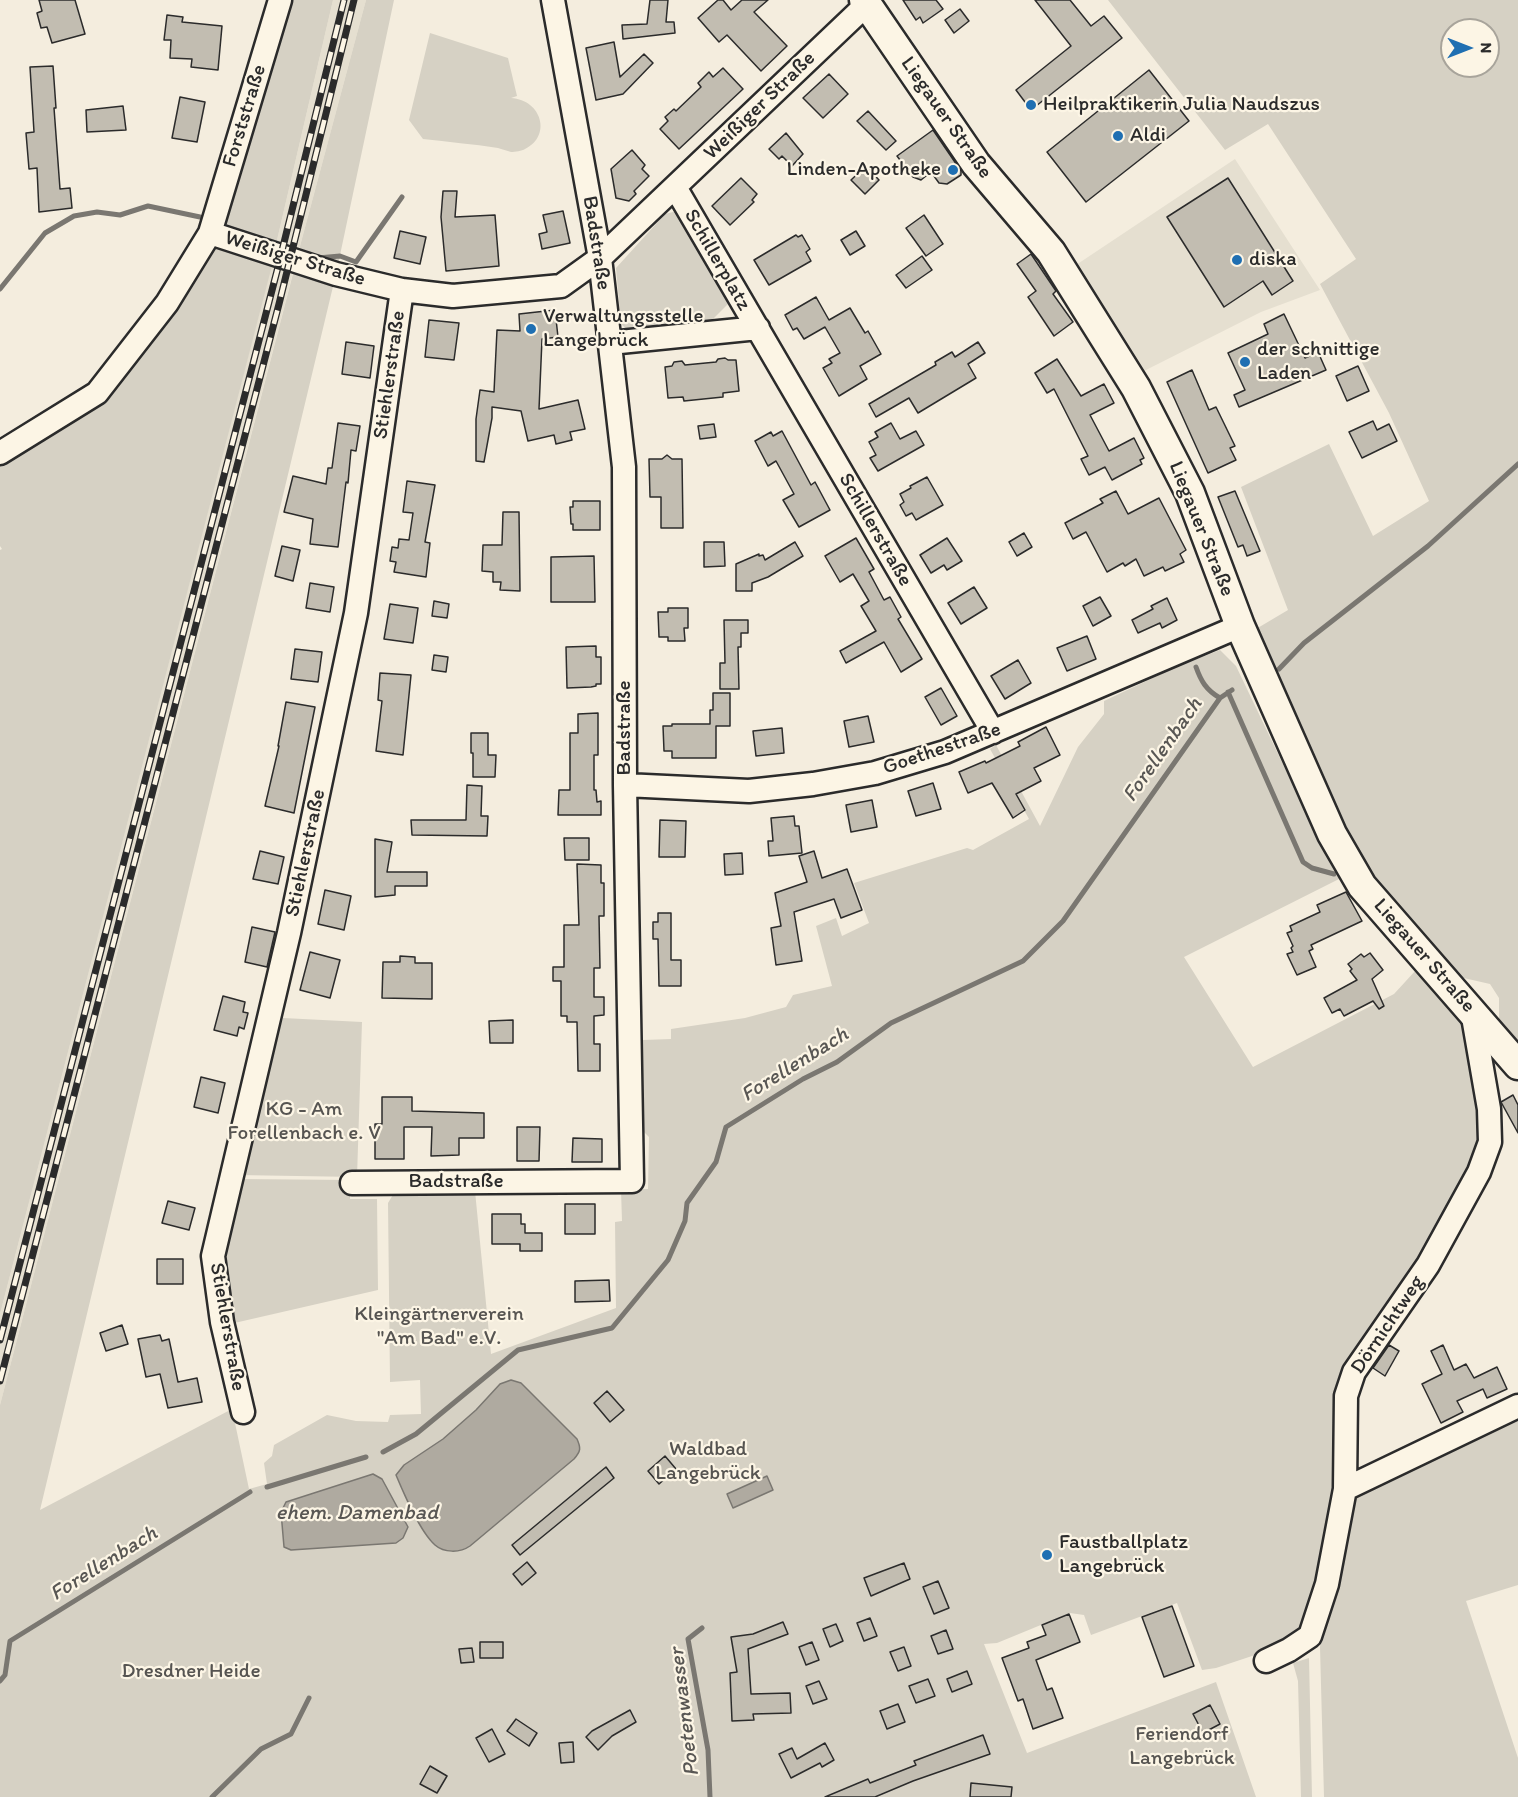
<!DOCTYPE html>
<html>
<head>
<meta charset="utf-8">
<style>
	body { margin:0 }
	#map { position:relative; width:1518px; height:1797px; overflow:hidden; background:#f4edde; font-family:Itim,sans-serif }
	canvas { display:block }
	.north { position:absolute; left:1440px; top:18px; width:60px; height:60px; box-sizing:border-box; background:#fcf5e5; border:2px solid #a8a49b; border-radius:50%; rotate:90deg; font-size:16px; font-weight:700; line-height:24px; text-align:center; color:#2b2b2b }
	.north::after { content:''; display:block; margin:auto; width:21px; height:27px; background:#1f6fb2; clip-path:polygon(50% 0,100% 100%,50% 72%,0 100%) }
</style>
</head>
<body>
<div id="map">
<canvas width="1518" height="1797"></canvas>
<div class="north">N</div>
</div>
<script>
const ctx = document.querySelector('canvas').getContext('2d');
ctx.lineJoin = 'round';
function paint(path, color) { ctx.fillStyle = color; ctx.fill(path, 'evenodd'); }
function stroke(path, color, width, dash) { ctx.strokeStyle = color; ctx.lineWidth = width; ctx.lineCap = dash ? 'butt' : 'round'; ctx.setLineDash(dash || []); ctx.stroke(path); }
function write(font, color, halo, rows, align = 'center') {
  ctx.font = font + ' Itim,sans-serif'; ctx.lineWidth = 4.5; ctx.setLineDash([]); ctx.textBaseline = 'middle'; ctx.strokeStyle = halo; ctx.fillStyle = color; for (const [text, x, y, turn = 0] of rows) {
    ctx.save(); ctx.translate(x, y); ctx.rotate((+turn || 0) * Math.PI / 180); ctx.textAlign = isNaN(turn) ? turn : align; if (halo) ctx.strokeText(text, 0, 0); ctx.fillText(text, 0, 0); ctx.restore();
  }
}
paint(new Path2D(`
	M333,0h33l-70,261 -296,1144v-91l267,-1031z
	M1235,159l85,131 -59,22 -123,62 -68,-105z`), '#e5dfd0');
paint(new Path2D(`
	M280,0h53l-59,253 22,8 70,-261h28l-58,274 -296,1236 192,-101 17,80 18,-5 -3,-21 8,-7 2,-11 53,-30 29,6 32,1 2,-7 31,-1 -1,-34 -30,2 -2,-179 6,-10 81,-2 16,163 125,-46 -1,-86 7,-1 -1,-31 27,-1 1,-52 -6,-6v-91l28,-1v-10l74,-11 41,-11 7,-12 39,-9 -16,-60 20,-8 6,18 27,-13 -15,-40 113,-35 6,2 56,-31 -39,-70 6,-4 44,81 38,-79 26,-33v-13l72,-34 44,-17 16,16 88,184 11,18 8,9 -159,80 69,110 141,-73 22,-24 54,60 13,93 -8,44 -65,119 -52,66 -20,147 -27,112 -12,20 -23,17 -60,20 -14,2 -25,-67 -86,32 -7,-20 -14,-2 -73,30 -13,1 43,109 189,-71 40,115h-1256v-392l296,-1143 -21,-8 -275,1060v-764l2,-1 -2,-3v-93l97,-60 114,-161z
	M1108,0h410v1049l-19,-26v-25l-9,-14 -35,-8 -92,-109 -107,-238 32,-19 -47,-123 88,-43 44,92 56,-35 -40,-88 -69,-129 36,-25 -88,-135 -43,26zM1452,30h36v36h-36z
	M430,33l78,25 9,38 -6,2c31,2 41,38 14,51 -3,2 -10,3 -14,3 -4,-1 -9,-3 -13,-4 -25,-4 -50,-6 -75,-9l-14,-19z
	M677,211l51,93 -21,21 -76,8 -10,-9 -5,-56 49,-54z
	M283,1018l79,4 -5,155 -120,-2z
	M238,1179l112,1v19h27l1,91 -148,34 -9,-82z
	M1518,1413v172l-52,16 52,157v39h-194l-4,-150 4,-33 32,-123z
	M1309,1658l3,139h-11l-3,-116 -5,-18z`), '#d6d1c4');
const water = new Path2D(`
	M511,1380l10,3 56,56c4,9 4,12 -3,20l-104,87c-10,7 -26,7 -35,-1 -15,-13 -31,-51 -39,-70l8,-10 39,-26 33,-29 24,-26z
	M373,1474l9,5 26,48 -5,11 -7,5 -105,7 -7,-3 -3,-35 5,-10z
	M767,1476l6,14 -40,18 -6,-14z`);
paint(water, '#afaaa0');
stroke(water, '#7a7771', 1.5);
stroke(new Path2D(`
	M318,258l22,-2 16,6 46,-65
	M0,289l45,-56 29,-17 23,-4 23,3 28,-9 52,11
	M1196,667c5,14 10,23 24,31
	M1279,669l25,-26 124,-97 90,-82
	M1228,692l75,170 9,6 22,6
	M383,1452l33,-18 102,-84 94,-22 56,-68 17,-39 2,-18 29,-41 10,-35 77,-48 34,-17 54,-39 132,-62 40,-40 157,-223 12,-8
	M267,1487l99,-30
	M702,1628l-14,11 20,111 2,47
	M0,1681l5,-6 5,-34 240,-149
	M212,1797l49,-48 30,-15 18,-36`), '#7a7771', 5);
const building = new Path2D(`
	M39,0h36l10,34 -33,9 -5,-16 -6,1 -4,-15 5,-2z
	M650,0h18l-2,22h8l1,11 -52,6 -1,-14 25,-1z
	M718,0h5l8,10 11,-10h26l-14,12 33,34 -26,25 -34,-36 -8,7 -21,-24z
	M903,0h33l7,9 -20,14 -3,-6 -4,3z
	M1035,0h35l21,26 13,-10 18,22 -91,72 -15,-20 55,-44z
	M960,9l9,12 -15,12 -9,-13z
	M167,15l16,2 -1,5 40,4 -4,44 -27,-3 1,-8 -22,-1 1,-18h-7z
	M614,42l6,35 24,-23 9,9 -30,31 -27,6 -10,-52z
	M53,66l3,42h-2l6,81 10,-1 2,20 -33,4 -2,-44 -8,1 -3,-36 8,-1 -4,-65z
	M723,68l20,21 -64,60 -19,-20 8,-8 -3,-4 9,-8 2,2 25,-24 -3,-4 11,-11 4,5z
	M1149,70l40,51 -103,81 -39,-50z
	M829,74l19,20 -25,24 -20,-20z
	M180,97l25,5 -8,40 -25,-4z
	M123,106l3,24 -39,2 -1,-22z
	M868,111l28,30 -10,9 -29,-29z
	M933,130l28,41v4l-14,9 -8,-1 -8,-11 -10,8 -8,-3 -16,-21z
	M786,133l17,21 -11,12 -10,-10 -3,3 -10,-10z
	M632,150l13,15 -3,4 7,7 -15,15 2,3 -7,7 -13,-3 -5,-29z
	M866,166l13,14 -14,14 -14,-14z
	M741,178l16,16 -5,6 2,2 -24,23 -18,-19z
	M1228,178l65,103 -21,14 -9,-14 -39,26 -57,-90z
	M443,191h14l-2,26 40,-2 4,51 -53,5 -5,-54z
	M563,211l7,32 -28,6 -3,-15 8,-2 -4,-17z
	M924,215l19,29 -17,12 -20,-28z
	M400,231l26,6 -6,27 -26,-6z
	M856,231l9,15 -15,9 -9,-15z
	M796,235l2,2 4,-2 8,14 -4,3 5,9 -42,24 -15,-25z
	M1031,254l25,37 -3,3 20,28 -19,14 -26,-39 8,-6 -19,-27z
	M922,256l10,14 -26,18 -10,-13z
	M816,297l13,23 21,-12 15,25 3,-2 13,23 -21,12 7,13 -28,17 -16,-28 9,-5 -3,-4 11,-6 -15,-26 -21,12 -7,-11 -4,2 -8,-15z
	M555,310l3,27 -16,2 -3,70 39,-9 7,29 -15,3 2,8 -16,4 -2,-9 -26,6 -7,-30 -29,-4v11l-8,44 -8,-1v-42l4,-29 14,2 3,-62 23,1 -1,-17z
	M1284,314l21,44 13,-6 8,18 -87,37 -5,-12 11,-5 -17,-37 40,-19 -4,-10z
	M429,320l30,3 -5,37 -29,-3z
	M346,342l28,4 -4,32 -28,-4z
	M978,342l7,11 -17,11 8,14 -58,35 -9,-15 -33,19 -7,-13 67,-39 -1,-3 17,-10 3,5z
	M725,358l3,2h8l3,31 -16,2v4l-39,4 -1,-4 -15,1 -3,-31 7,-1 2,-4 8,-1 3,4 31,-3 2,-3z
	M1057,359l24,37 23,-12 10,19 -24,12 19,36 25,-13 10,20 -4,2 2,4 -30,16 -7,-13 -16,8 -8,-16 7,-3 -34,-67 -7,4 -12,-20z
	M1358,366l11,25 -22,10 -11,-25z
	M1192,370l17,40 7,-3 19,39 -5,2 6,12 -28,13 -41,-91z
	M1373,421l4,9 12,-6 8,17 -35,17 -13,-26z
	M338,423l22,3 -4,25 -5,-1 -3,33 -2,-1 -8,65 -28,-3 3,-25 -29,-7 9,-36 33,8 2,-16h4z
	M891,423l9,16 16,-8 8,14 -46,26 -8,-13 6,-3 -7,-13 9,-5 -3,-5z
	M714,424l2,13 -16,2 -2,-13z
	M782,431l29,54 4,-3 15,28 -31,17 -16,-27 11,-6 -18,-33 -8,5 -13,-25 16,-9 2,4z
	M667,455l5,4h10l1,69h-22v-31h-11l-1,-38h13z
	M927,477l16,28 -27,15 -4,-7 -6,3 -6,-11 4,-3 -4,-8 11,-6 -1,-2z
	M407,481l28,4 -10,57 5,1 -4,34 -32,-5 2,-10 -6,-1 2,-14 6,1 1,-9 10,1 4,-27 -10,-1z
	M1116,491l12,23 31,-16 27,52 -6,4 4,8 -19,9 -2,-4 -19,9 -8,-17 -11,7 -2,-3 -16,9 -21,-40 -13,7 -8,-16 38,-20 -3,-4z
	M1235,491l25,60 -13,5 -4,-11 -5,2 -20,-50z
	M573,501h27v29h-27v-6h-2l-1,-17h3z
	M503,512h16l1,79 -20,-1 1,-8h-8v-10l-11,-1 1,-26h19z
	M1024,533l8,14 -15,9 -8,-14z
	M856,538l18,31 -5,3 15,28 6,-3 11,20 -3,2 24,40 -21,13 -17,-30 -38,21 -6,-12 36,-20 -15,-25 8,-5 -16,-27 -13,8 -15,-26z
	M947,538l15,23 -15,9 -3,-5 -13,8 -11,-18z
	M704,542h20l1,24 -21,1z
	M795,542l8,14 -35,21 -16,6v8h-16v-27l23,-10v2l4,-1 2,5z
	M282,546l18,4 -7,31 -18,-5z
	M594,556l1,46h-44v-45z
	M310,583l24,4 -4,25 -24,-4z
	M974,587l13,21 -26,16 -13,-21z
	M1100,597l11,19 -18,10 -10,-20z
	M1167,598l10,22 -15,8 -2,-5 -22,10 -6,-13 21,-11 -2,-3z
	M434,601l15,3 -2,14 -15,-2z
	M390,604l28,4 -5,35 -29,-4z
	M668,608h20v20h-4l1,13h-17v-4h-9l-1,-25h10z
	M724,620h24v13h-7v14h-3l1,42h-19v-26h5z
	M1087,636l9,23 -29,12 -10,-23z
	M596,646v11h5v27h-5v2l-5,1 -24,1 -1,-41z
	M295,649l27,3 -4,30 -27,-3z
	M434,655l14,2 -2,15 -14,-2z
	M1018,660l13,23 -26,16 -14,-23z
	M380,673l31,2 -8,80 -27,-4 6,-50 -4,-1z
	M941,688l16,28 -16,9 -16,-28z
	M713,693h17v33h-14v32h-44v-7h-8l-1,-25h9v-2h38v-14h3z
	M286,702l29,5 -21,106 -29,-7 14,-60h-1z
	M598,713v42h-4v35h2l1,12 4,-1v14h-43l1,-25h11v-57h8v-19z
	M868,716l6,26 -25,5 -5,-26z
	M1046,727l14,28 -26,13 7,13 -25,13 9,16 -12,8 -21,-35 -24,10 -9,-21 26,-11 1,2 34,-17 -2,-4z
	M782,728l2,25 -28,3 -3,-25z
	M471,733h17v22h8l-1,22h-22v-24h-2z
	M933,783l8,26 -25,7 -8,-25z
	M467,785l15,1 -1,30h7l-1,20 -75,-1 -1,-15h55z
	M872,800l5,27 -26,5 -5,-27z
	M794,816l1,10h4l3,27 -33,3 -1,-15h5l-2,-23z
	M660,820l26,1 -1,36h-26z
	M564,838h25v22h-24z
	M375,839l17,3 -5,30h40v14h-32v9l-20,2z
	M260,851l24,6 -6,27 -25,-5z
	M814,851l8,27 25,-9 15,41 -21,8 -7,-19 -40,13 8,49 -26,4 -5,-37 10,-2 -6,-33 32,-11 -8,-26z
	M742,853l1,21 -18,1 -1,-21z
	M577,864l24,1v18h3v33h-5l1,52h-6v29h10v18l-10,1v28h6v27h-22l-1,-49h-10v-6h-6v-35h-8v-14h11v-42h15z
	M325,890l26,6 -7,34 -26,-6z
	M1346,892l16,29 -51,24 2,4 -4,2 7,16 -19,8 -10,-21 6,-2 -2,-4 2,-2 -6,-13 5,-2 -2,-5 30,-14 -3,-7z
	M658,913h13v47h10v26h-22l-1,-47h-5v-17h5z
	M252,927l23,5 -8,35 -22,-5z
	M310,952l30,8 -10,38 -30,-8z
	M1370,953l13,17 -11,9 12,27 -5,3 -6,-8 -29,15 -4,-7 -8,4 -8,-15 33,-18 -7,-9 2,-2 -4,-5 13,-10 3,3z
	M400,956l15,1v6h17v36l-50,-1 1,-36h17z
	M223,996l22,6 -2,10 5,1 -4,16 -5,-2 -2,9 -23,-6z
	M513,1020v23h-23l-1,-22z
	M201,1077l24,6 -7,30 -24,-6z
	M1513,1095l5,10v28l-17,-31z
	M382,1097h30v14l72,2v25h-25v17l-28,1 1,-29h-28v32h-29v-35h7z
	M517,1127h23l-1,34h-22z
	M573,1138l29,1v23h-30z
	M168,1201l27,7 -6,22 -27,-7z
	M565,1204h30v30h-30z
	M492,1214h29v10h4v9h17v18h-22v-7h-28z
	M157,1259h26v25h-26z
	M609,1280l1,21 -35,1v-21z
	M122,1325l6,19 -22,7 -6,-18z
	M160,1335l2,6 7,-2 9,43 19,-4 5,24 -34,6 -8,-34 -14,3 -8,-38z
	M1389,1345l10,6 -14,25 -12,-8z
	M1443,1345l11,25 12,-6 8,14 23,-11 10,22 -20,9 -4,-9 -26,12 6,11 -22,11 -19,-39 20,-10 -11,-23z
	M607,1391l17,19 -14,12 -16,-19z
	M665,1456l11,13 -17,15 -11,-13z
	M606,1467l8,11 -94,77 -8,-10z
	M527,1562l9,11 -14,12 -9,-11z
	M904,1563l6,16 -39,17 -7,-18z
	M938,1581l11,27 -15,6 -11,-27z
	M1172,1606l22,60 -30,11 -22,-60z
	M1069,1614l11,28 -44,18 11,30 5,-2 11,30 -30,11 -10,-30 -5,2 -16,-43 27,-10 -2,-6 19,-7 -4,-10z
	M870,1618l7,18 -13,5 -7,-18z
	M783,1622l5,12 -40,15 3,45 39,-1 1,20 -38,1 1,6 -22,1 -2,-48 7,-1 -6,-35 22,-3z
	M836,1624l7,17 -13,6 -7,-18z
	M946,1630l7,19 -15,5 -7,-18z
	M480,1642h23v16h-23z
	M812,1642l7,18 -13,5 -7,-18z
	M904,1647l7,19 -13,5 -8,-19z
	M472,1648l2,14 -13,1 -2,-14z
	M967,1671l5,13 -20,8 -5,-13z
	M928,1679l7,17 -19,7 -7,-17z
	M819,1681l8,18 -14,5 -7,-18z
	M898,1704l7,18 -18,7 -7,-18z
	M1210,1705l10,19 -17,9 -10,-19z
	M630,1710l6,12 -24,14 -14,14 -12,-13 6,-6z
	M516,1719l21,14 -8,13 -22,-15z
	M492,1729l13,25 -16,8 -13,-24z
	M983,1735l7,19 -77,27 -38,16h-50l43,-18 2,4 46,-18 -2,-4z
	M573,1742l1,20 -13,1 -2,-20z
	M825,1743l9,17 -12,7 -2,-4 -29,15 -12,-24 13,-6 5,11z
	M430,1766l17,10 -10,17 -17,-9z
	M971,1783l41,4 -1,10h-41z`);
paint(building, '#c2bdb1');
stroke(building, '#2b2b2b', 1.5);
const minor = new Path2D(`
	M675,187l318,545
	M210,233l126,41 66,16 51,6 108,-10 39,-28 267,-254
	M610,343l148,-15
	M0,453l97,-60 70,-90 43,-70 70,-233
	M625,785l124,6 64,-7 62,-11 70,-21 295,-126
	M352,1183l280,-2 -7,-396 -1,-318 -24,-209 -47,-258
	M243,1412l-21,-90 -9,-66 76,-323 67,-320 46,-323
	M1345,1489l173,-83
	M1266,1661l23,-11 21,-14 17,-52 18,-95 1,-93 8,-24 74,-107 51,-93 11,-30 -1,-33 -17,-98`);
const major = new Path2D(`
	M864,0l112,164 75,88 85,136 54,105 50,133 92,208 30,52 156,179`);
stroke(minor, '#2b2b2b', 27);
stroke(major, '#2b2b2b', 33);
stroke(minor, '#fcf5e5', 22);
stroke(major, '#fcf5e5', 28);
const rail = new Path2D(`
	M0,1340l277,-1069 67,-271
	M0,1381l279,-1077 75,-304`);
stroke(rail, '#2b2b2b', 7);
stroke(rail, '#fcf5e5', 4.5, [14]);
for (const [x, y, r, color] of [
	[1031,105,6,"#1f6fb2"],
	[1118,136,6,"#1f6fb2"],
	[953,170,6,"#1f6fb2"],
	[1237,260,6,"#1f6fb2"],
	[531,329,6,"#1f6fb2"],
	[1245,362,6,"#1f6fb2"],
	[1047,1555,6,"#1f6fb2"]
]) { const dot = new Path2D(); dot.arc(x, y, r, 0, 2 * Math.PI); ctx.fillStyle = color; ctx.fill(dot); stroke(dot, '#fcf5e5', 2); }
write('21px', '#2b2b2b', '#fcf5e5', [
	["Heilpraktikerin Julia Naudszus",1043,105],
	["Aldi",1130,136],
	["Linden-Apotheke",941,170,"right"],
	["diska",1249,260],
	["Verwaltungsstelle",543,317],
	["Langebrück",543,341],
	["der schnittige",1257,350],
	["Laden",1257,374],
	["Faustballplatz",1059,1543],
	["Langebrück",1059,1567]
], 'left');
write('21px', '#2b2b2b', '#fcf5e5', [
	["Weißiger Straße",760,106,-44],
	["Forststraße",245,116,-73],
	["Liegauer Straße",946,118,55],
	["Badstraße",596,243,81],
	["Weißiger Straße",295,259,17],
	["Schillerplatz",717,260,60],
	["Stiehlerstraße",390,375,-82],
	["Liegauer Straße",1201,529,68],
	["Schillerstraße",875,530,60],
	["Badstraße",625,728,-90],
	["Goethestraße",942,749,-19],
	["Stiehlerstraße",306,853,-78],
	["Liegauer Straße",1424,956,49],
	["Badstraße",456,1182],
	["Dörnichtweg",1388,1325,-56],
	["Stiehlerstraße",227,1327,80]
]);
write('21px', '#565451', '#fcf5e5', [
	["KG - Am",304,1110],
	["Forellenbach e. V",304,1134],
	["Kleingärtnerverein",439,1315],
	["\"Am Bad\" e.V.",439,1339],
	["Waldbad",708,1450],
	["Langebrück",708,1474],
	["Dresdner Heide",191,1672],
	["Feriendorf",1182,1735],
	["Langebrück",1182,1759]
]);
write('italic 22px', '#595754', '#fcf5e5', [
	["Forellenbach",1163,750,-55],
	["Forellenbach",795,1065,-32],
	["ehem. Damenbad",357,1513],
	["Forellenbach",104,1564,-32],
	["Poetenwasser",685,1712,-97]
]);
</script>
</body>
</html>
